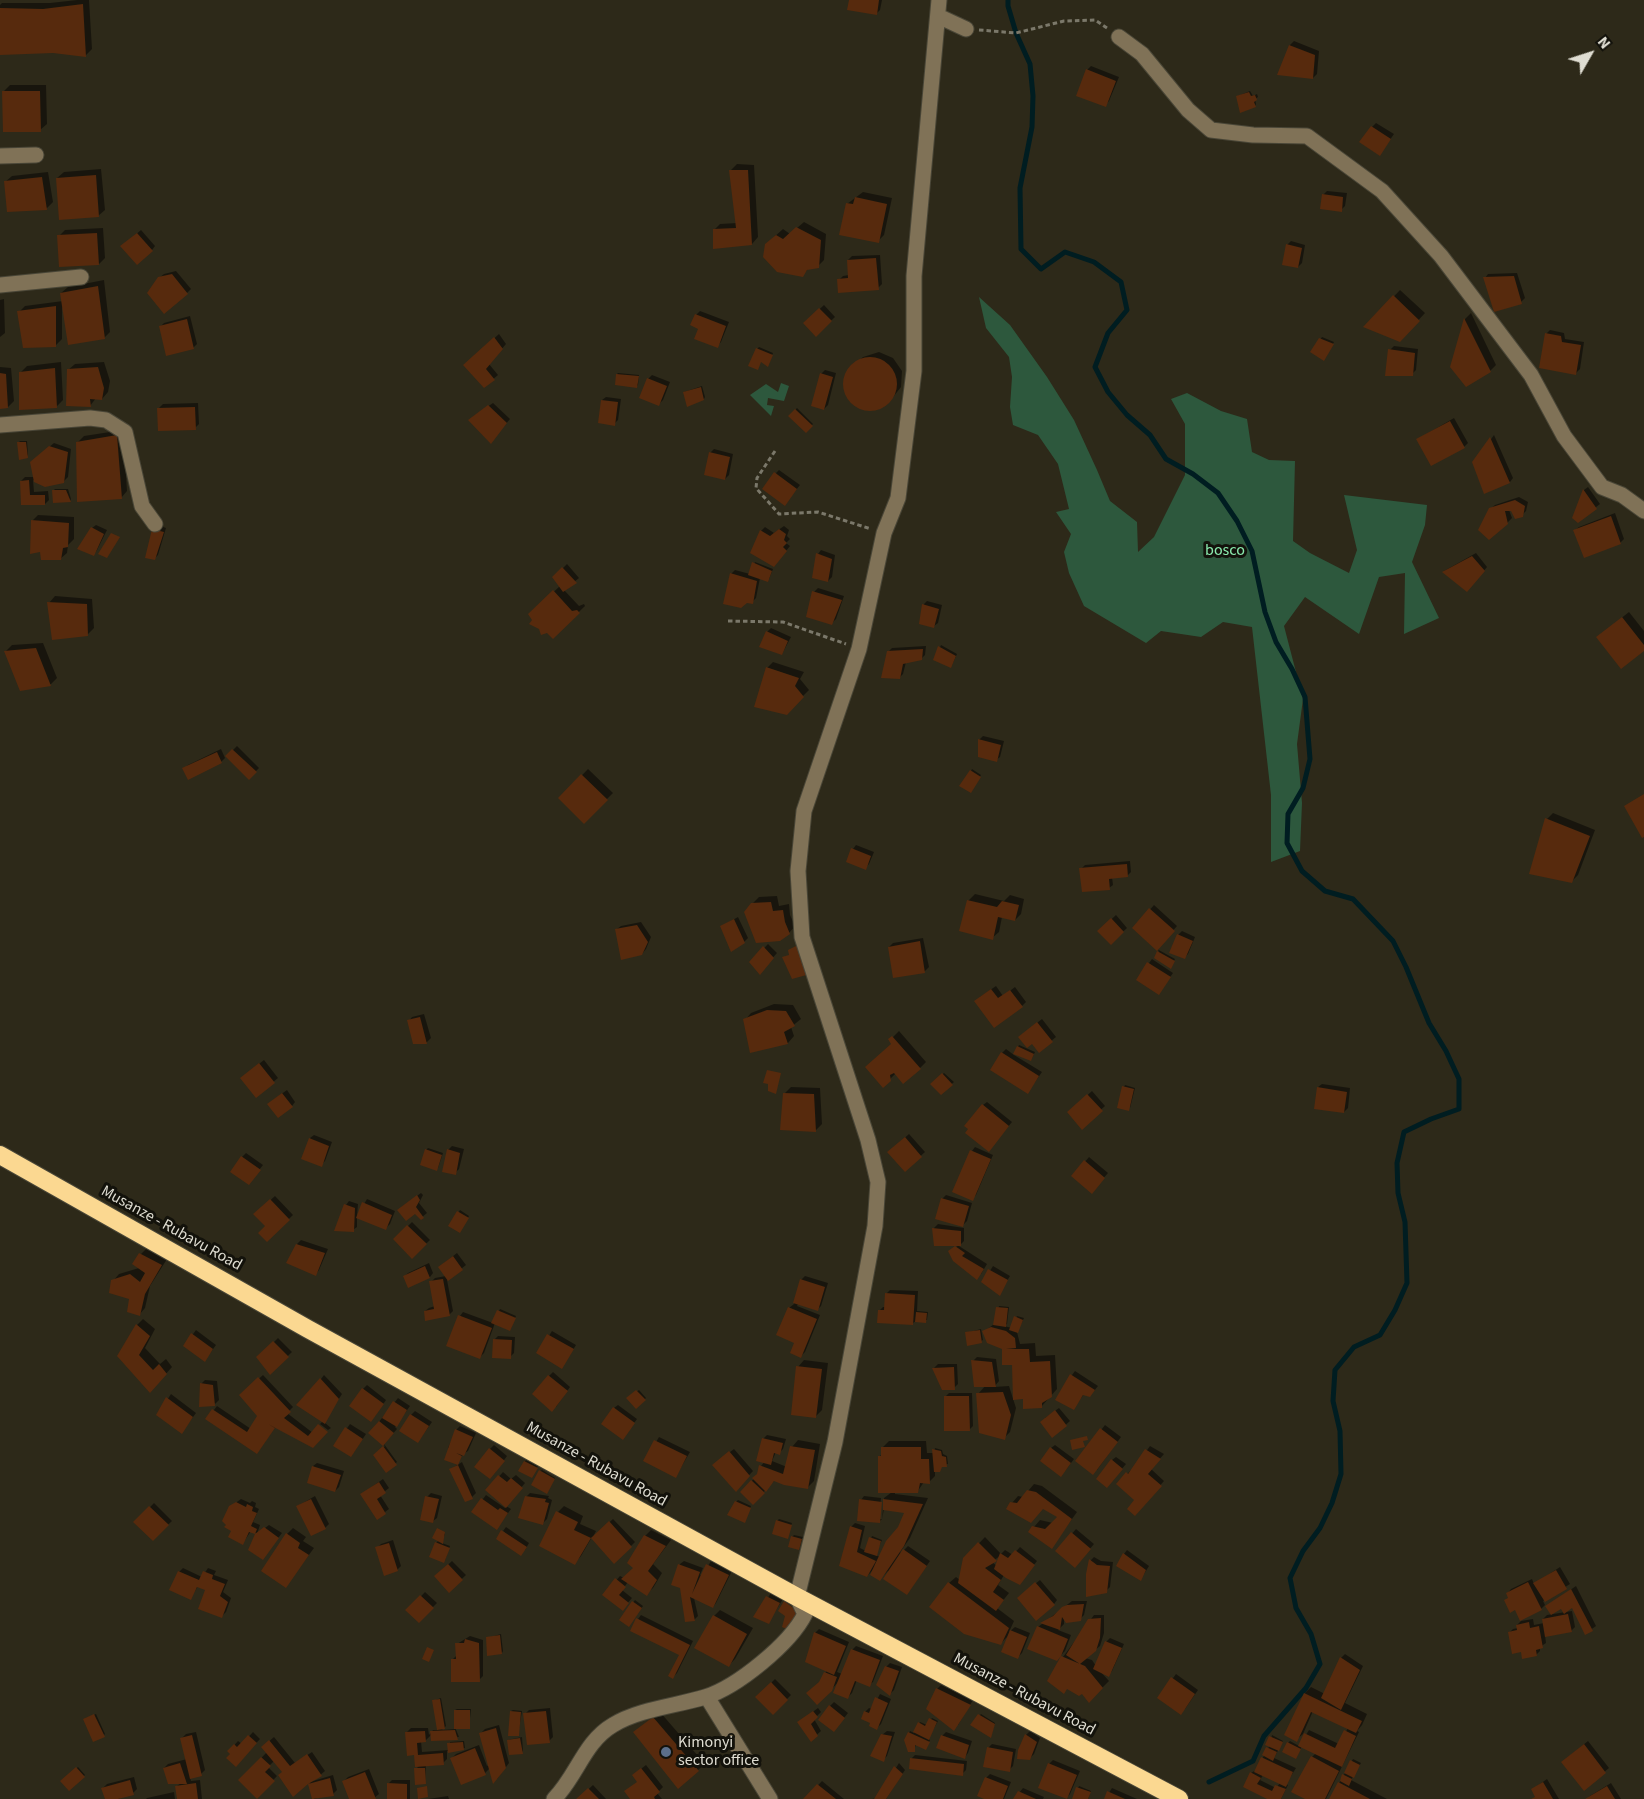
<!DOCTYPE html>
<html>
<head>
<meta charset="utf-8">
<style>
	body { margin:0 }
	#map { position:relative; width:1644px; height:1799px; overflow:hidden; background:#2d2919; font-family:"Source Sans 3",sans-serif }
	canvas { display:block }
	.north { position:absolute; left:1560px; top:24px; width:60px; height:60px; -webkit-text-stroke:4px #13120b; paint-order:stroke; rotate:51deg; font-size:16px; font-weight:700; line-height:24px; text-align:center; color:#dfddd2 }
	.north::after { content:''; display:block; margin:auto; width:21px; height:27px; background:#dfddd2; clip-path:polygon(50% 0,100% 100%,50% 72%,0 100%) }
</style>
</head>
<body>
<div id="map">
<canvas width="1644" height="1799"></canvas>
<div class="north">N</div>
</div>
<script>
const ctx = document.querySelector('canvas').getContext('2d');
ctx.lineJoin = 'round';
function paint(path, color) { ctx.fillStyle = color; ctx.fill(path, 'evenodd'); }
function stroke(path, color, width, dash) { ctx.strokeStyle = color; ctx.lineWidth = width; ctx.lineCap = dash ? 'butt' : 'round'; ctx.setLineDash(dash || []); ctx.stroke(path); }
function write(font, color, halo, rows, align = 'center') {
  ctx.font = font + ' "Source Sans 3",sans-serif'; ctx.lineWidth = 6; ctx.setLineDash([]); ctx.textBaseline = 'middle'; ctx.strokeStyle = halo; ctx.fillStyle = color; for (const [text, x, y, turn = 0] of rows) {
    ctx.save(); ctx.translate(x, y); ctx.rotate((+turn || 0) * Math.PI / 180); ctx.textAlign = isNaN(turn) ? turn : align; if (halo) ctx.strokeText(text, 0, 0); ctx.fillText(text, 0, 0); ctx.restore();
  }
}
paint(new Path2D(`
	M979,297l31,28 37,52 27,43 23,50 13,31 27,21 1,30 16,-15 31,-62v-51l-14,-25 16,-6 34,18 26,8 5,33 17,8 26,1 -2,80 17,12 39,20 8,-23 -13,-55 83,10 -2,20 -13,37 27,56 -35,16 1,-61 -26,4 -20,57 -54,-37 -21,29 19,73 -6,45 5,59 -2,48 -29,11v-67l-19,-168 -29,-5 -22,15 -40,-6 -15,12 -62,-37 -15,-33 -5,-21 7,-18 -15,-22 13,-3 -11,-45 -20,-29 -25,-10 -3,-18 2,-30 -3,-20 -23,-29z
	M781,383l8,3 -5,15 -16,-3 -1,7 7,1 -3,10 -21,-21 16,-11 12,8z`), '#2d583d');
paint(new Path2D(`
	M77,0h12l3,49 -6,6 -86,-7v-43l2,-2h48z
	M851,0h31l-2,10 -4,4z
	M1294,41l25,10 -2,23 -4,4 -34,-4 11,-29z
	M1091,66l28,11 -10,24 -4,4 -18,-35z
	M10,85h36l1,39 -7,6 -36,-39z
	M1250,91l3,5 4,-2 1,3 -3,2 1,5 -1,2 -17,-10z
	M1376,123l18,11 -14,20 -8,-27z
	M737,164l17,1 4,72 -6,7 -38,-14 6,-6 17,-1 -6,-53z
	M101,169l4,41 -7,6 -41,-38 7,-6z
	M48,172l5,30 -6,6 -42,-26 7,-6z
	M1327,191l20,2 -2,13 -4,4 -18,-15z
	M863,192l29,6 -8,37 -6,6 -31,-37z
	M804,222l22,12 -2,26 -6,6 -9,2 -7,7 -29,-37 10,-9 7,5z
	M103,228l2,30 -6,6 -40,-28 6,-6z
	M141,230l14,16 -3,4 -26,-7z
	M1291,241l14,4 -3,18 -4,4 -11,-22z
	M880,255l2,29 -4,4 -39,-8 4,-4 6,-1 -1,-15 4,-4z
	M176,271l15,18 -4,4 -28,-15 5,-4z
	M1517,273l8,25 -4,4 -36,-24 3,-4z
	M104,280l6,52 -6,6 -42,-31v32l-6,6 -37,-33 6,-6 38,-5 -2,-8 7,-6z
	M1400,290l25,23 -25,27 -34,-14z
	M4,299l1,34 -5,4v-37z
	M824,305l11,12 -19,18 -11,-12z
	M700,311l29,11 -8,20 -4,4 -17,-18 -4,-13z
	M1471,313l25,52 -6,6 -39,-5 14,-47z
	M190,316l7,28 -4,4 -33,-21 4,-4z
	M1550,330l14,3 1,6 19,3 -4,27 -4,4 -30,-39z
	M499,334l7,10 -17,20 9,11 -13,11 -20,-21z
	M1322,337l12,5 -8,15 -14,-6z
	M1394,346l24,3 -2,21 -4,4 -22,-24z
	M759,347l14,6 -4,11 -12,-15z
	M879,352l14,6 9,13 -1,16 -11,14 -14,8 -16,-2 -7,-4 -5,-8 -3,-8 1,-9 3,-8 14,-13z
	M61,362l2,38 -6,6 -37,-33 7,-7z
	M104,362l6,19 -2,11 -6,7 -6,-1 -6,8 -22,-36 7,-6z
	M0,367l11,1 3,33 -6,6h-8z
	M825,370l11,3 -8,32 -4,4 -3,-35z
	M618,373l21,2 -1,10 -1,1 -20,-12z
	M652,375l18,7 -7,18 -4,4 -11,-25z
	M702,386l3,11 -1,2 -20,-7z
	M606,397l15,2 -3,21 -4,4 -12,-24z
	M198,403l1,21 -4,4 -36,-20 4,-4z
	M493,403l17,16 -16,19 -20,-22z
	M797,408l16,16 -7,7 -16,-15z
	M1454,418l14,25 -4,4 -46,-8z
	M123,430l4,61 -6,7 -43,-56 6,-6z
	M1494,435l19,43 -3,4 -36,-19z
	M20,441h7l1,14 -1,1 -8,-14z
	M54,443l17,6 -3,28 -4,4 -19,4 -12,-5 1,12 14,-1 1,9 -4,4 -23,-1 -1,-22 4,-4h9l2,-19z
	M714,449l19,5 -4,21 -4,4 -15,-26z
	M779,470l21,15 -12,15 -12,-27z
	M1588,487l12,17 -22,17 -5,-3 11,-28z
	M55,489h13l3,10 -1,2 -16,-11z
	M1519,497l9,5 -2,9 -4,4 -10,-6 -3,1 3,8 -5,5 -17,-14 5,-4z
	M1615,513l9,26 -4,4 -45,-13 4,-3z
	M38,515l36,2v22l-6,6 -1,8 -7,6 -28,-38z
	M96,525l11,5 -10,20 -3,4 -2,-26z
	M158,525l8,3 -8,27 -4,4z
	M784,526l5,4 -2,6 3,3 -4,4 4,3 -12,15 -17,-30 4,-4 9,6z
	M821,550l14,5 -3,22 -4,4 -10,-27z
	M1476,553l11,14 -16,19 -27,-15z
	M755,562l18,7 -4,10 -9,-1 -4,20 -4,4 -21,-28 4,-4 15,4z
	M567,564l12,14 -15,12 15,16 5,-2 1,2 -32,31 -23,-23 30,-28 -6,-9z
	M818,588l26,8 -8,23 -4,4 -18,-31z
	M55,596l37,3 2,29 -7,7 -38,-32z
	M927,601l15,4 -4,18 -4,3 -13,-3 3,-19z
	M1629,612l15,19v18l-39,-18z
	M771,628l20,9 -9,17 -15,-22z
	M43,643l14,35 -6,6 -30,5 -15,-38 6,-6z
	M941,645l16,9 -5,11 -17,-6z
	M926,646l-1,9 -4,4 -15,3 -3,12 -4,4 -11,-26 4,-4z
	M773,662l31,10 -4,7 9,11 -23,23 -19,-45z
	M983,736l21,5 -4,16 -4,3 -17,-20z
	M237,746l22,22 -10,10 -22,-22z
	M221,749l4,9 -4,4 -37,7 4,-4z
	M588,769l25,24 -29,29 -24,-24z
	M972,769l9,6 -9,15 -1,-19z
	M1553,813l42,17 -17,45 -6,6 -25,-62z
	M856,845l18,7 -5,12 -4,4 -17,-7 5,-12z
	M1130,861l1,11 -4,4 -15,1 1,8 -4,3 -28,-19 4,-4z
	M975,894l29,7 6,-6 14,4 -3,15 -6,6 -13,-3 -3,15 -7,6 -24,-37z
	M777,896l2,10 10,-2 1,11 5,11 -6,7 -37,-29 7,-7z
	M1154,905l23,21 -20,23 18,10 -3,6 -16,-8 3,-6 -25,-23z
	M1116,915l11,13 -16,15 -12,-12z
	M738,917l10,21 -4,4 -22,-16z
	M641,922l10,15 -5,12 -4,5 -25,-25 4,-3z
	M1182,931l13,6 -7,17 -4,4 -6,-23z
	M923,938l6,29 -4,4 -31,6 -5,-30 4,-4z
	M768,944l9,9 -14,16 -12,-7z
	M1152,959l21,14 -14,20 -10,-30z
	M996,986l7,10 12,-9 11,15 -4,4 -42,-9z
	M774,1004l19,1 8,14 -10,8 3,9 -6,7 -37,8 -6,-31 6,-7z
	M424,1014l7,24 -4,4h-13l-5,-21 3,-4z
	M1042,1019l14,18 -16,13 -16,-17z
	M899,1031l27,31 -6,6 -24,5 -13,13 10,-42 -3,-4z
	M1019,1045l16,7 -4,8 -16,-7 -1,2 28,17 -14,20 -26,-39 4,-4 8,6z
	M264,1060l14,18 -22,18 -10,-22z
	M944,1073l10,9 -13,11 -9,-9z
	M1322,1084l28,4 -2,20 -4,4 -26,-25z
	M1125,1085l10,3 -5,20 -6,-21z
	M791,1087l29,1 2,36 -6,6 -31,-37z
	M287,1090l8,12 -3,4 -19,-6z
	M1092,1091l13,15 -23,21 -13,-15z
	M987,1102l25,20 -20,24 -9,-41z
	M909,1134l16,18 -20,18 -16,-18z
	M314,1135l18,7 -7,19 -4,4 -11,-27z
	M452,1146l12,3 -5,20 -4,4 -7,-23z
	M975,1147l18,8 -17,40 -4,4v-48z
	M428,1148l15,5 -5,15 -12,-18z
	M246,1153l17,12 -11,14 -10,-22z
	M1089,1157l19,16 -13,15 -22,-12z
	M421,1193l2,2 -4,8 8,10 -6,5 -6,-7 -12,-5z
	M946,1195l26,8 -5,18 -4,4 -21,-26z
	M275,1196l18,19 -26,25v-14l-12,-12z
	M367,1199l28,12 -5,13 -4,4 -29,-11v10l-4,3 -7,-25 3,-4 9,3 -1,12z
	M460,1210l9,6 -8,13 -11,-4z
	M412,1222l18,18 -18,17 -17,-18z
	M938,1224l26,4v13l-5,5 28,18 -6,10 -29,-24 7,-5h-23l-2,-17z
	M301,1240l27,9 -9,21 -3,4 -19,-30z
	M147,1248l20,11 -17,27 -5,22 -6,7 -8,-17 -18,-17 6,-7 20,-6 2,-14z
	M457,1253l9,12 -19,15 6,31 -4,4 -24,-4 4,-3 6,-2 -4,-24 4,-4 11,-2 -2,-13z
	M429,1263l4,10 -3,4 -21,9 -5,-9 4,-4z
	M993,1266l17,10 -11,18 -16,-12z
	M805,1276l23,7 -7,23 -4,4 -19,-6 -1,2 23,9 -15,37 -4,4 -12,-48 5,-4 7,-24z
	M890,1290l28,1 -1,20 11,1 -1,8 -11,1 -3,2 -34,-12 4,-4h3v-13z
	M999,1306l10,1 -2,17 -3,2 8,2 5,-12 7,2 -7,14 3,12 15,-1 1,13 19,-1 2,34 -16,18 -17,-9 -11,-35 -9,1 2,-17 -22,-15 10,-8z
	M500,1309l16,7 -5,12 -16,-5 -11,30 -4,4 -20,-41 3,-4 30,11z
	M143,1319l12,10 -10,19 15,16 6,-5 6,8 -16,18 -37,-29 18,-31z
	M981,1329l2,11 -2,1 -15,-8z
	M196,1330l20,15 -8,11 -23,-11z
	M552,1331l24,14 -11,18 -27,-10z
	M498,1336l17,1 -1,16 -4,4 -16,-17z
	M278,1338l14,14 -22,21 -12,-15z
	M977,1357l19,2 3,22 -5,6 15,-1 7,22 -6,24 -6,6 -26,-44 8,-9 -13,-24z
	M804,1360l24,3 -6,47 -6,6 -18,-49z
	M938,1364h19l1,20 -4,4 -20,-20z
	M1075,1371l23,15 -4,5 -10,3 -10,14 -2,-33z
	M553,1372l17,15 -14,20 -7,-31z
	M263,1375l30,32 -6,6 26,20 -1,13 -36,-20 -16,23 -53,-30 10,-13 34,23 8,-13 -18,-21z
	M324,1375l18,19 -18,28 7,6 -3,2 -8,-6 3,-3 -2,-42z
	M205,1380l12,1 2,19 -4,4 -14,-20z
	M367,1385l19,15 -11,16 -12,-27z
	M639,1390l7,8 -10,9 -8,-8z
	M949,1393h23l1,33 -4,4 -24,-33z
	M171,1394l25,19 -14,19 -24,-18z
	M398,1398l12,8 -15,21 2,2 -13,15 13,18 -10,8 -12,-15 10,-9 -15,-13z
	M618,1405l19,14 -11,15 -12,-26z
	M1059,1408l11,13 -17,15 -8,-18z
	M415,1411l17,11 -14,20 -7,-27z
	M350,1424l16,10 -12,18 -19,-7z
	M1105,1425l16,12 -24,33 -20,-9z
	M460,1426l16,7 -8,18 -5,3 -5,9 -7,-14 -3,-1 8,-18z
	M767,1435l19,4 -3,10 -4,4 -3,-1 -4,9 15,6 5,-20 6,-7 22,4 -6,37 -6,6 -33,-7 -22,23 -11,-11 17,-19 2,-7 4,-5 -2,-22z
	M659,1437l31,15 -14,24 -31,-15z
	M889,1441h37l1,12h7l1,-5 7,2 1,4 4,2 1,8 -6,1 -2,5 -5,1v5l-6,6h-5l-7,10h-22v2l33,4 -18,40 -10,14 1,1 7,-7 22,15 -20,29 -22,-19 -8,8 -5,-11 -8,8 -26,-11 10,-38 4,-4 10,3 -5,22 6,3 6,-15 10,4 -7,15 5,2 19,-29 7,-16 -22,-3 -2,10 2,-21 8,-6 -13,-35 4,-4v-6z
	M494,1445l13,11 -13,18 -4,-25z
	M1055,1445l19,14 -9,12 -14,-23z
	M1150,1446l14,8 -13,15 13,12 -29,33 1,-14 -18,-16 13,-14 1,1z
	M734,1449l19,22 -17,18 -18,-28z
	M1116,1457l10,7 -15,18 1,-22z
	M526,1460l12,6 -5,9 -13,-5z
	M462,1462l14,31 -4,4 -21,-28z
	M317,1463l27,8 -5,16 -4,4 -22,-25z
	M542,1470l13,8 -7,13 -8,-20z
	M503,1472l8,7 5,-4 9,8 -19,23 5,3 -14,19 -24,-16 13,-17 19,13 2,-2 -20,-16z
	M383,1479l6,9 -9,7 9,14 -12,9 -11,-27z
	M1034,1484l8,2 35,26 -25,35 -18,-20 6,-7 13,3 6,-6 -16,-10 -31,-4 6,-7 5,1z
	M431,1493l11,3 -5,22 -4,3 -6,-24z
	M530,1493l19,3 -1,2 4,2 -5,19 -4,4 -17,-26z
	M315,1496l14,28 -4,4 -27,-22z
	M864,1496l17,2 -2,21h3l-2,2 -19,-21z
	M241,1499l9,4 2,-2 4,2 -1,4 4,2 -6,13 7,3 -3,9 12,-9 13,8 -19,25 -7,-25 -5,-2 -8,12 -10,-13 -3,-23z
	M738,1500l13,6 -5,13 -10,-17z
	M154,1503l18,18 -19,18 -17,-17z
	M564,1506l19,10 -3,8 16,7 -3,6 20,-18 22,23 -20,20 -23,-25 -11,19 -6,7 -17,-51z
	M779,1519l13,4 -5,15 -10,-17z
	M506,1527l23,16 -4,7 -22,-19z
	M293,1528l13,9 -3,4 11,7 -28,38 1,-52z
	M1076,1529l18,15 -16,19 -21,-12z
	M438,1530l7,4 -3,9 8,3 -5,14 -9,-17 3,-3z
	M651,1530l20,10 -18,24 9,9 -9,15 -7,6 -18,-12 -6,8 10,8 -6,7 -22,-11 16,-18 4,2 11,-10 10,-32z
	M794,1535l9,2 -4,11 -7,-11z
	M985,1537l16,17 4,-4 8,5 7,-8 17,14 -14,18 -19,-4 -6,10 11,8 -12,15 17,13 -5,11 6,-5 15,6 -8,20 -4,4 -8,-23 -9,9 -52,-60 7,-6 4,3 4,-21zM1001,1555l-4,11 -5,-4z
	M393,1540l8,26 -4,4 -20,-22 4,-4z
	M1127,1550l22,16 -8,13 -17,-25z
	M1094,1557l7,4 12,1 -3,25 -4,4 -18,-16 3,-15z
	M452,1561l14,14 -17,16 -13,-15z
	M684,1561l19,7 -3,7 2,1 9,-15 21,10 -16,32 -3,4 -19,-9 4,18 -4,4 -12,-33 -9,-3 7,-20z
	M1560,1567l10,17 -27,17 2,4 -4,4 -32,-12 -1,-4 3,-4 21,-10 2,5z
	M183,1568l19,9 6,-9 8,3 -2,4 14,5 -5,12 8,6 -5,14 -4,4 -15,-27 -9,-3 -7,12 -12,-26z
	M1040,1580l17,20 -3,4 -31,-10z
	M1576,1586l20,40 -10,7 -14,-30 -11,4 -10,-4z
	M425,1592l12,11 -18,18 -11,-11z
	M771,1593l12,6 -15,24 -13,-6z
	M635,1600l8,6 -13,18 -9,-5z
	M1072,1601h15l-3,14 -4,4 -16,-1v6l-6,6 13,5 -6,16 -8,8 -19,-32z
	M720,1610l33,18 -18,31 -6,6 -15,-49z
	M1572,1611l3,16 -4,4 -26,4 1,8 -6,4v4l-4,4 -14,-4 -13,-18 4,-4 5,-1 -1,-3 4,-4 12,-2 1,6 10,-2 -1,-4 4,-4z
	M641,1615l52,26 -16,32 -4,4 8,-23 -43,-35z
	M1094,1615h10v18l-4,13 -15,12 7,2 4,6 10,-24 4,-4 14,6 -12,27 -4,4 -8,-4 9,10 -20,20 -26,-44z
	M819,1629l30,13 -12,30 5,2 10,-24 4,-4 27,10 -10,26 -4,3 -12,-5 -5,13 -4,4 -9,-16 -8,9 -10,-8 6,-12 -12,-37z
	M501,1634l2,17 -1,2 -15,-15z
	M470,1636l13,4v36l-4,4 -27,-20 5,-5v-11z
	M1345,1654l18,12 -18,37 22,11 -5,11 -5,6 2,1 -33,67h-18l4,-42 4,-4 -14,-7 -5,10 -9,-13 2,-2 9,5 10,-16 30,14 9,-16 -35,-17 -10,23 -7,6 -10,-5 19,-42 6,-6 14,7 16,-36z
	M890,1663l12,4 -8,23 -4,4 -4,-27z
	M1176,1674l22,16 -13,19 -26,-12z
	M775,1679l16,16 -18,18 -16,-16z
	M941,1685l32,15 -15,25 -21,-36z
	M880,1694l11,5 -10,25 -4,4 -12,-16 4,-4 3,1z
	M441,1698l5,28 -4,4 13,-1v-2l4,10 -27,-3 -7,7h-4l1,11 27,-2 1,-8 14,-1 1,7 -18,3v8l-4,4 -17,1 -1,19 -9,-14 4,-4 -13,-33 4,-4h17l1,7 4,-5h5l-5,-29z
	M834,1702l14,11 -11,14 -7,-21z
	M550,1708l3,29 -4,4 -24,-27 4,-4z
	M818,1708l3,4 -7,7 7,12 -10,9 -8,-21z
	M457,1709h14l-2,18 -14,-17z
	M513,1710l9,1 -4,24 -7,-24z
	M660,1712l45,52 -27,23 -36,-61z
	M96,1714l9,20 -1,1 -18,-17z
	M981,1714l14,9 -4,13 -19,-12z
	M932,1718l6,3 -10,18 2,1 -3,7 -11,-3 -2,7 -5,-18 1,-2 4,2 6,-11 7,3z
	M499,1725l10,38 -12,16 -7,-11 -5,5 -33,-15 4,-4 23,-9 8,21 2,-1 -8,-32 4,-4z
	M887,1731l8,1 -8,24 -4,4 -1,-25z
	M1030,1731l10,7 -6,16 -4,4 -4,-23z
	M196,1732l9,38 -4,4 -11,3 1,4 9,-1 2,19h-24l-1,-13 4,-3 -17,-15 4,-4 19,-5 -5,-21 4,-4z
	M253,1732l7,7 -24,26 -7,-14 9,-10 4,3z
	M946,1732l26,9 -4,12 -3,4 -23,-21z
	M1272,1735l11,6 -9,17 22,10 -10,16 2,1 -7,14h-11l-25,-13 6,-13 5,-3 14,-25zM1263,1775l17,8 -4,5 -16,-8z
	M274,1737l21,26 17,-11 13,19 -12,10 20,-6 4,15 -4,4 -19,5 -5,-18 -26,-9 -9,-11 -6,6 9,9 -20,21 -17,-17 27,-28v-9z
	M522,1737l1,14 -1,1 -14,-12z
	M1588,1741l21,27 -25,21 -17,-31z
	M992,1744l24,5 -3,17 -4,4 -21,-22z
	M915,1755l52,6 -1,9 -4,4 -51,-15z
	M1353,1759l8,4 -10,17 36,19h-57z
	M1053,1760l27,11 -10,23 -4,4 -17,-34z
	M899,1763l6,7 -19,29h-14l5,-1z
	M646,1765l17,22 -6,6 5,6h-30l6,-17 -1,-10z
	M78,1767l7,8 -16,14 -7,-8z
	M369,1769l10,25 -6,5h-22l-7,-18 4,-4z
	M990,1774l21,8 -7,17h-16l-2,-21z
	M134,1777l3,12 -4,4 -15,6h15h-27l-3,-11 4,-4z
	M1547,1779l12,20h-25l3,-3 -4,-7z
	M392,1780h18v19h-22v-15z
	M822,1781l22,18h-39z
	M1611,1783l10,16h-34l3,-3z
	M593,1785l13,14h-28z
	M1079,1786l12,5 -3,8h-15z
	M1023,1788l21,9 -1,2h-29z
	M1112,1788l25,11h-32z
	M174,1792l1,7h-29l1,-1z
	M448,1796l1,3h-21z`), '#0007');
stroke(new Path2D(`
	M1008,0v6l8,27 14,31 3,32 -1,31 -12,61 1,61 20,20 24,-17 29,10 27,20 6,28 -19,23 -13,34 13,25 19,23 23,20 16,24 27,15 25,19 19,28 15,30 13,61 11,30 16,27 13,28 5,62 -7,29 -15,26 -1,29 15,28 23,20 28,8 40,42 13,26 23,56 17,28 13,28v30l-28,10 -27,13 -7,31 1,30 7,29 2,61 -12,27 -15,25 -26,12 -19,23 -2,31 7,30 1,43 -9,29 -12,25 -17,23 -13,27 6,30 15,26 9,30 -14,24 -42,48 -11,25 -44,21`), '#001d21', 5);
paint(new Path2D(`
	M849,0h30l-2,15 -30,-5z
	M83,4l3,53 -33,-4 -53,2v-47l43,1z
	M1289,45l26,10 -2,24 -36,-4z
	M1086,69l30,12 -10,26 -30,-11z
	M2,91h38l1,41h-38z
	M1249,92l2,4 4,-1 2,5 -3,2 2,5 -16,6 -4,-17z
	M1371,126l20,13 -11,17 -21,-14z
	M729,170h19l4,75 -39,4v-20l23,-1z
	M96,175l3,42 -40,3 -3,-42z
	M42,177l5,33 -40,2 -3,-31z
	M1322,194l21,3 -1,15 -22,-3z
	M855,197l32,7 -8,39 -40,-8 7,-32 7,1z
	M796,227l25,13 -2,28 -12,2 -4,7 -26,-5 -14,-15 2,-13 11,-9 7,4z
	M97,233l2,32 -40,2 -2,-32z
	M137,233l16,18 -16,14 -17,-19z
	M1286,244l16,4 -4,20 -16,-3z
	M876,258l3,32 -41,3 -1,-14 11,-1 -1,-18z
	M172,274l16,20 -24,20 -17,-21 11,-16z
	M1514,276l8,28 -28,8 -11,-35z
	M98,286l7,53 -37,6 -8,-52z
	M1393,295l27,26 -20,21 -37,-15z
	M56,306v41l-33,1 -6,-37z
	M819,308l13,13 -16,16 -13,-14z
	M695,314l31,12 -8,22 -24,-9 4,-10 -8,-4z
	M1464,318l27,54 -25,15 -16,-20z
	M187,319l7,30 -28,7 -7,-30z
	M1545,333l16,3 1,6 19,3 -5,30 -37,-7z
	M494,337l9,12 -17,20 9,11 -11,8 -21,-23z
	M1319,338l15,6 -10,17 -14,-9z
	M756,348l17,7 -5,12 -7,-5 -3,8 -10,-4z
	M1388,349l27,4 -2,23h-28z
	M843 384a27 27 0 1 1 54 0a27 27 0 1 1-54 0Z
	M98,367l6,21 -2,12 -12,-1 1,8 -25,-1 1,-37z
	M55,368l2,40 -38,2v-38z
	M0,373l6,1 2,34 -8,1z
	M820,373l13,4 -9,33 -13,-4z
	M616,374l23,2 -2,12 -22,-3z
	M647,378l20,8 -8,20 -20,-8z
	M701,387l3,13 -17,7 -4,-15z
	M601,400l17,2 -3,24 -17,-3z
	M488,405l19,18 -16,21 -23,-24z
	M195,407l1,23 -38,1 -1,-23z
	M795,409l18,17 -7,7 -18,-17z
	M1450,421l15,27 -34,18 -15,-27z
	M117,435l5,64 -45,3 -1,-60z
	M1490,437l20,46 -26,11 -12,-32z
	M17,442h9l2,16 -9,2z
	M49,446l19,6 -4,31 -19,4 -11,-5 -4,-20z
	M709,452l21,5 -5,23 -21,-5z
	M774,472l23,17 -12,17 -23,-17z
	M29,480l1,15h15v10h-24l-1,-24z
	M1583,489l14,20 -19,14 -6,-5z
	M52,490h14l5,12 -18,1z
	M1515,500l10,6 -2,11 -8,2 -4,-8h-6l3,13 -19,16 -11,-10 11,-22z
	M1611,516l10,28 -37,14 -11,-28z
	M31,520l38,3 -1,24 -5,1 -2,12h-20l-1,-8 -10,2z
	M91,527l13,7 -10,22 -17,-7z
	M152,529l12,3 -9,28 -10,-2z
	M779,529l7,5 -2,6 3,3 -4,4 4,4 -13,16 -24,-14 10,-23 10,6z
	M111,533l9,4 -13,21 -9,-4z
	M816,553l16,6 -4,23 -16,-4z
	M1472,556l13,15 -18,21 -25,-20z
	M752,562l20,9 -4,11 -20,-7z
	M562,567l15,16 -14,9 -11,-15z
	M730,573l27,8 -4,23 -6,-1 -6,5 -18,-4z
	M553,590l19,21 5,-1 3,3 -27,26 -6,-6 -6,2 -2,-6 -10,-5 3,-4 -4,-6z
	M812,591l30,9 -10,25 -26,-8z
	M47,602l40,2 1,32 -36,4z
	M922,604l17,5 -5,19 -15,-4z
	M1622,617l22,28v6l-23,18 -25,-32z
	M766,631l22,10 -6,14 -23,-8z
	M938,646l18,10 -5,12 -18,-8z
	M36,648l15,38 -31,5 -16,-40z
	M923,649l-1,11 -19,4 -3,15 -19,-1 6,-27z
	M766,667l33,11 -4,8 9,11 -17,18 -33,-8z
	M978,739l23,6 -4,17 -19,-5z
	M232,749l25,23 -8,8 -24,-24z
	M217,752l5,11 -34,17 -6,-12z
	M970,770l11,7 -10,16 -12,-7z
	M581,774l27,26 -24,24 -26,-26z
	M1644,794v43l-2,1 -18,-32z
	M1545,818l45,18 -18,47 -43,-9z
	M851,848l20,8 -5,14 -20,-8z
	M1127,864l1,13 -19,2 1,11 -28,2 -3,-24z
	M967,900l30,7 5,-6 17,4 -4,16 -17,-4 -5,23 -34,-9z
	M771,902l2,9 10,-1 2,12 5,12 -10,7 -24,2 -12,-31 7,-9z
	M1149,908l26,23 -18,20 -25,-23z
	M1111,918l13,14 -13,13 -14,-14z
	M734,919l11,24 -14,9 -11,-26z
	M637,925l11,17 -6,13 -21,5 -6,-31z
	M1177,934l16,7 -8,18 -16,-6z
	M920,941l5,32 -32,5 -5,-31z
	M798,945l12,29 -18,5 -10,-22 7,-2 -1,-5z
	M763,946l11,12 -14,17 -11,-13z
	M1157,951l18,10 -4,8 -17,-11z
	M1147,962l24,15 -12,18 -23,-15z
	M991,989l7,9 12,-8 13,17 -29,21 -20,-27z
	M767,1010l19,1 9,15 -11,6 4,12 -38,9 -7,-34z
	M420,1017l7,27h-14l-6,-24z
	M1037,1022l16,20 -14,11 -7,-9 -5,4 -9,-11z
	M892,1036l29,33 -18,15 -9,-11 -4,2 1,6 -8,7 -18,-21 26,-23 -3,-5z
	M1017,1046l17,8 -3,7 -18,-7z
	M1001,1052l38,24 -11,18 -38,-24z
	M259,1063l16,20 -19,15 -16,-20z
	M767,1070l14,3 -5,21 -8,-3v-7l-5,-1z
	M942,1073l11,12 -12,10 -11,-11z
	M1122,1086l12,3 -5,22 -12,-3z
	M1317,1087l30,5 -3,21 -30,-4z
	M282,1093l11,14 -15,11 -11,-14z
	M783,1093l31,1 2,38 -36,-2z
	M1087,1094l16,17 -21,19 -15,-18z
	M982,1104l27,22 -20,26 -24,-19 3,-4 -4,-3z
	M905,1137l17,20 -17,15 -18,-20z
	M309,1138l20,8 -7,21 -21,-8z
	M425,1149l17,6 -5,16 -17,-6z
	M447,1149l13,4 -4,22 -14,-3z
	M970,1150l21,9 -18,42 -21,-9z
	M241,1156l20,14 -12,15 -19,-13z
	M1084,1160l21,18 -13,16 -21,-18z
	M417,1195l3,5 -4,7 8,11 -3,2 -6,-6 -9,7 -9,-11z
	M941,1198l28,8 -6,21 -28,-8z
	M270,1199l20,21 -23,22 -9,-9 7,-7 -12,-12z
	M362,1202l30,13 -6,15 -30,-12z
	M344,1204l11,4 -1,24 -20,-1z
	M457,1211l12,7 -9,15 -12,-7z
	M407,1225l20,19 -15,15 -19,-20z
	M932,1228l29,3v15h-6l10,7 -3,3 22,13 -7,11 -24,-19 -5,-10 7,-5h-21z
	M296,1244l29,9 -9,23 -30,-13z
	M139,1253l23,12 -17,29 -5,22 -13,-4 2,-13 -20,-6 2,-13 19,-6 10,8 5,-9 -13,-9z
	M453,1256l10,14 -15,11 -10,-14z
	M425,1266l5,12 -22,10 -5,-12z
	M988,1269l20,11 -8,16 -19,-14z
	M443,1279l7,37 -25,5 -1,-10 10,-2 -5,-28z
	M800,1279l25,8 -7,24 -25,-8z
	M885,1293l30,2 -2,30 -36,-2 1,-13h6z
	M788,1307l29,12 -16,39 -11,-5 4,-10 -18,-8z
	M996,1307l12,1 -2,19 -13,-2z
	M497,1310l19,8 -6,13 -19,-8z
	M916,1312l11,1 -1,10 -11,-1z
	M458,1315l34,13 -12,31 -34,-13z
	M1014,1316l9,4 -5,13 -9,-3z
	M136,1324l14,12 -11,19 14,15 6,-6 8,10 -17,19 -33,-37z
	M991,1327l15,4 9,7 1,10 -10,1h23l1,13 20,-1 2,36 -10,6v5l-19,1v-10l-10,1 -1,-35h-10v-16l-15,-6 -5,-12z
	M980,1330l2,13 -15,3 -2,-14z
	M191,1333l22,16 -8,13 -22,-16z
	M547,1334l27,15 -12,20 -26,-16z
	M493,1339l19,1 -1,19 -19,-1z
	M273,1341l16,16 -19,18 -14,-18z
	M971,1360l21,2 4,25h-22z
	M796,1366l26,3 -6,49 -25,-3z
	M954,1367l1,23h-13l-10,-22z
	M1070,1374l25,16 -5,7 -7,-2 -9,15 -19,-10z
	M548,1375l20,16 -16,21 -20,-18z
	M258,1377l33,35 -7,6 24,18 10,-12 10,8 -15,16 -45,-24 7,4 -18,26 -52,-35 7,-10 35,23 10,-16 -18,-21z
	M320,1378l19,21 -14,25 -29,-19z
	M200,1383l13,2 2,21 -16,1z
	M362,1388l22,16 -13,18 -22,-16z
	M636,1390l10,10 -10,9 -10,-11z
	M1003,1392l8,23 -6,25 -26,-7 -3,-40z
	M944,1396h25l1,35h-26z
	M166,1397l27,20 -11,17 -26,-19z
	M393,1401l14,9 -10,17 -15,-9z
	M613,1407l22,16 -12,17 -22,-16z
	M1055,1410l12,16 -15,12 -12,-16z
	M410,1414l19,12 -11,17 -19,-12z
	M379,1421l15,12 -11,13 -15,-13z
	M345,1427l18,12 -12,18 -18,-11z
	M1100,1428l18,14 -25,33 -18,-14z
	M455,1429l18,8 -9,19 -8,-3 6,3 -4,9 15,34 -8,3 -16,-33 9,-4 -14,-5z
	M1087,1436l1,4 -5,1 2,6 -13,3 -2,-10z
	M762,1438l21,5 -3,12 -6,-2 -3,12 -15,-4z
	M654,1440l33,16 -11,22 -33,-17z
	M383,1446l14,19 -11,8 -13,-18z
	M790,1446l25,4 -7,39 -24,-4 -10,-4 -8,11 -14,-14 5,-4 2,-9 24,9z
	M881,1447h40v12h8l1,25 -10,-1 -2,10h-40v-37h3z
	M1050,1447l21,16 -10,14 -21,-16z
	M489,1448l16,13 -15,18 -16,-12z
	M932,1449l9,2 1,5 4,1 1,10h-5l-2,5h-6z
	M1145,1449l16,10 -13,15 14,12 -27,30 -8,-7 7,-9 -18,-16 10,-12 2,2z
	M729,1451l21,25 -14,16 -24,-27z
	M1111,1459l12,10 -16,19 -11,-9z
	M524,1461l14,7 -6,10 -14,-7z
	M312,1466l29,9 -6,17 -28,-9z
	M539,1470l16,9 -8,15 -16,-9z
	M498,1475l9,7 4,-4 12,10 -17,20 -21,-18z
	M751,1480l14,13 -12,12 -13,-13z
	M379,1482l7,11 -9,6 9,15 -9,6 -17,-26z
	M1027,1490l9,2 36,27 -20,30 -24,-17 4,-6 13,3 12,-12 -14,-8 -12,14 -25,-14 4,-7 7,1z
	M425,1496l14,3 -6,24 -13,-3z
	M525,1496l21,3 -1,3 4,1 -6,22 -25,-7z
	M481,1498l17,12 2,-2 8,5 -11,17 -26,-18z
	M311,1499l15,30 -15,7 -15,-30z
	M859,1499l23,3 -2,21 -23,-2z
	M883,1499l40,5 -19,42 -24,35 -10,-6 16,-34 12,-14 6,-14 -21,-3z
	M735,1501l16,7 -6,15 -18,-8z
	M236,1502l10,5 1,-3 6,3 -1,4 5,2 -6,13 6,3 -2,5 -6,-2 -6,13 -15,-8 3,-6 -7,-4 2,-2 -4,-4 7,-15z
	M149,1506l20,19 -16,16 -20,-19z
	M556,1511l22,11 -4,8 17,8 -16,27 -36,-19z
	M776,1520l16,5 -4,14 -16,-5z
	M609,1521l23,26 -18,17 -23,-26z
	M850,1526l12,4 -5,22 19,9 -9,16 -28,-11z
	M264,1527l15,11 -16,22 -15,-10 7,-16z
	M437,1528l8,4 -2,12 -11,-6z
	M501,1530l26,17 -6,9 -25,-17z
	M1071,1532l20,17 -16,19 -20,-17z
	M286,1533l14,10 -2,5 11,7 -23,33 -25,-17z
	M644,1535l22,11 -18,25 9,9 -10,16 -26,-17 12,-11 -6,-5z
	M791,1536l11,3 -3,11 -11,-3z
	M869,1537l12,4 -4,15 -13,-4z
	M435,1542l15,6 -6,15 -15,-6z
	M978,1542l19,19 -12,7 16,12 -8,12 11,8 -8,11 -38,-28 5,-25z
	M389,1543l9,28 -14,5 -9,-29z
	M903,1549l24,17 -20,29 -24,-16z
	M1015,1550l20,15 -15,20 -14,-7 -12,-9 6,-16 8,5z
	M1123,1553l23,17 -5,11 -25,-15z
	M1089,1559l8,6 13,1 -3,27 -21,4v-23z
	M448,1564l15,16 -14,13 -15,-17z
	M678,1564l22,8 -8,22 14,-30 23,11 -16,33 -23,-11 5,24 -10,1 -5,-34 -9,-3z
	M1556,1570l11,19 -22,13 -12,-19z
	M178,1571l21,9 4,-9 10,4 -1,4 13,5 -5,12 8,6 -6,16 -24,-9 7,-19 -8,-3 -6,13 -22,-10z
	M615,1578l11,9 -7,8 10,8 -6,8 -21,-16z
	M948,1582l61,46 -8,17 -37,-11 -35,-27z
	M1035,1582l20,23 -19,16 -19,-23z
	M1528,1582l14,28 -22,11 -5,-11 -5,3 -6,-13 4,-2 -2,-5z
	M1571,1589l22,42 -8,4 -13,-27 -8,6 -3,-5 -10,6 -6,-9z
	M420,1595l14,13 -15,15 -14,-13z
	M766,1596l14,7 -11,21 -16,-7z
	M632,1601l10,7 -13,19 -10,-7z
	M784,1601l17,13 -10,17 -9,-4 3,-11 -7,-5z
	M1084,1604l-3,17 -15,2 -4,-6 -2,13 -20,-7 13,-7 9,-9 5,-2z
	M1568,1614l4,18 -27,5 -3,-18z
	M713,1615l34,19 -18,33 -35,-19z
	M636,1618l54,27 -17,34 -5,-3 11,-21 -49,-24z
	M1101,1618l-1,20 -4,13 -16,13 -14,-9 22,-36z
	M1529,1622l1,6 9,-2 4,22 -7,2 1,6 -15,3 -1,-7 -9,2 -4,-22 9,-2 -1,-5z
	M1037,1626l31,13 -7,17 -4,5 -30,-12z
	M1010,1630l17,7 -9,22 -17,-7z
	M814,1632l32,14 -12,29 -29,-13z
	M500,1635l2,19 -15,2 -1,-19z
	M465,1639l14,4 1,39h-29v-23h5l-1,-16h9z
	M1105,1641l17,7 -13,29 -16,-8z
	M427,1647l7,3 -5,12 -7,-3z
	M851,1649l29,11 -10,27 -15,-6 -7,18 -15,-6z
	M1061,1656l24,10 18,22 -14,15 -7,-9 -3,2 -12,-7 -3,5 -17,-13z
	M1340,1657l20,13 -19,40 -20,-12z
	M885,1666l14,5 -9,25 -14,-11z
	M824,1672l13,5 -5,14 -15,14 -11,-12 13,-11z
	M1171,1677l24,17 -14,21 -24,-17z
	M771,1682l17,18 -15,15 -18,-18z
	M936,1688l35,17 -17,26 -28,-22z
	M1304,1693l58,28 -6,12 -45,-21 -14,30 -13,-7z
	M875,1697l13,6 -11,27 -8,-4 1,-3 -9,-4 3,-8 5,2z
	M440,1699l5,30 -8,1 -5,-30z
	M829,1705l16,13 -11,14 -16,-12z
	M454,1710h16v19h-16z
	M510,1711l11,1 -2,24h-11z
	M546,1711l4,32 -23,2 -4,-32z
	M813,1711l5,6 -7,7 7,12 -7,6 -14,-20z
	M94,1714l11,23 -12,5 -10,-23z
	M978,1714l17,10 -4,14 -21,-13z
	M653,1717l46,54 -21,18 -45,-57z
	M929,1718l8,4 -8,18 -16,-8 5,-10 7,4z
	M496,1728l10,40 -13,16 -14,-51z
	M455,1730l3,10 -27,1 -1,-10z
	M1344,1730l12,6 -14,31 -44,-21 6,-13 31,15z
	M425,1731l1,11 -9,1 1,12 25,-2 1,12 -29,2 -1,-12 -7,1 -2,-24z
	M908,1732l22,10 -4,8 -11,-5v7h-7l-4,-12z
	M881,1734l11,2 -8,26 -14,-6z
	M1025,1734l12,8 -7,18 -13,-1 1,-9z
	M192,1735l10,41 -12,3 -10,-41z
	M248,1735l9,8 -21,24 -10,-9 4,-4 -3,-3 7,-7 3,3z
	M941,1735l28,10 -4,14 -29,-11z
	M1269,1736l14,6 -4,9 -14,-6z
	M520,1738l3,16 -14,1 -2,-15z
	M269,1740l21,26 17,-12 15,22 -14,8 22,-6 4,18 -22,3 -4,-15 -15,13 -15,-22 4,-3 -21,-25z
	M463,1742l1,8 -16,3 -1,-10z
	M1287,1742l14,7 -5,10 -14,-7z
	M1584,1744l22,29 -22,18 -23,-29z
	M987,1747l26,5 -3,20 -27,-5z
	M1266,1747l11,5 -4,9 -11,-6z
	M475,1748l11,27 -25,10 -11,-27z
	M1311,1756l28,15 -14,28h-20l-14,-7z
	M261,1757l10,9 -6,6 10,9 -18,18 -19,-19z
	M1261,1757l32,15 -7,15 -32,-15z
	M910,1758l54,6 -1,12 -54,-7z
	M1350,1760l10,5 -6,13 -10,-5z
	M180,1763l7,21h-19l-5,-16z
	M1048,1763l29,12 -10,24 -29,-11z
	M894,1766l9,8 -17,25h-12z
	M76,1767l9,10 -16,14 -9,-10z
	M414,1768h11l1,16 -11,1z
	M641,1768l19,24 -6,5 1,2h-25l-6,-8 13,-9 -5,-7z
	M365,1772l11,27h-27l-7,-18z
	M1250,1772l11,6 -4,6 15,7 3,-6 11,4 -5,10h-14l-24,-12z
	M1342,1774l10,5 -3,7 -9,-5z
	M985,1777l23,9 -5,13h-19l-7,-3z
	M130,1780l4,15 -16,4h-13l-4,-11z
	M1338,1782l32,17h-41z
	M1543,1782l10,17h-22l4,-2 -4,-8z
	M196,1783l2,16h-21l-2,-13z
	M387,1783l20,1v15h-20z
	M817,1784l19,15h-33z
	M427,1786l1,11 -10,2 -1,-11z
	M1607,1786l8,13h-30z
	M1076,1787l15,5 -3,7h-16z
	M588,1788l11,11h-23z
	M1018,1791l18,8h-23z
	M1107,1791l18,8h-21z`), '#572a0d');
const minor = new Path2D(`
	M938,16l28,13
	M1119,37l23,17 46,56 23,20 42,5 54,1 75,55 59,65 90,119 33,61 38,51 20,8 22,16
	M0,156l36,-1
	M0,285l81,-8
	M0,425l90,-7 16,2 19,12 17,74 13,18
	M707,1697l63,102
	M554,1799c23,-23 30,-57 59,-74 26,-16 63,-19 92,-28 32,-10 85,-53 100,-83l-8,-17 38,-155 40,-216 3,-44 -10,-42 -66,-203 -4,-66 6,-60 55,-162 25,-116 14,-35 16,-127v-95l25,-276`);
const highway = new Path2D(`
	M0,1155l308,174 489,268 382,202`);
stroke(minor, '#494637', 17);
stroke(highway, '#494637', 20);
stroke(new Path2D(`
	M979,30l37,3 48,-12 31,-1 12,8
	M775,451l-18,27 -1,10 23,26 39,-2 53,17
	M728,621l55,1 63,22`), '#7b786a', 3, [4.5, 3]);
stroke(minor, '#807257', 15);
stroke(highway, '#fbd891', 18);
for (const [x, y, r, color] of [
	[666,1752,6,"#5c6f8a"]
]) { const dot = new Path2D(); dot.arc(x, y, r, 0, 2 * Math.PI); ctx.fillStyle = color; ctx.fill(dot); stroke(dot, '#13120b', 2); }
write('16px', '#8aebae', '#13120b', [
	["bosco",1225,551]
]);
write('16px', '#dfddd2', '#13120b', [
	["Musanze - Rubavu Road",171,1229,29],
	["Musanze - Rubavu Road",596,1465,29],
	["Musanze - Rubavu Road",1024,1695,28]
]);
write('16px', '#dfddd2', '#13120b', [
	["Kimonyi",678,1743],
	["sector office",678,1761]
], 'left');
</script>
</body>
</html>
